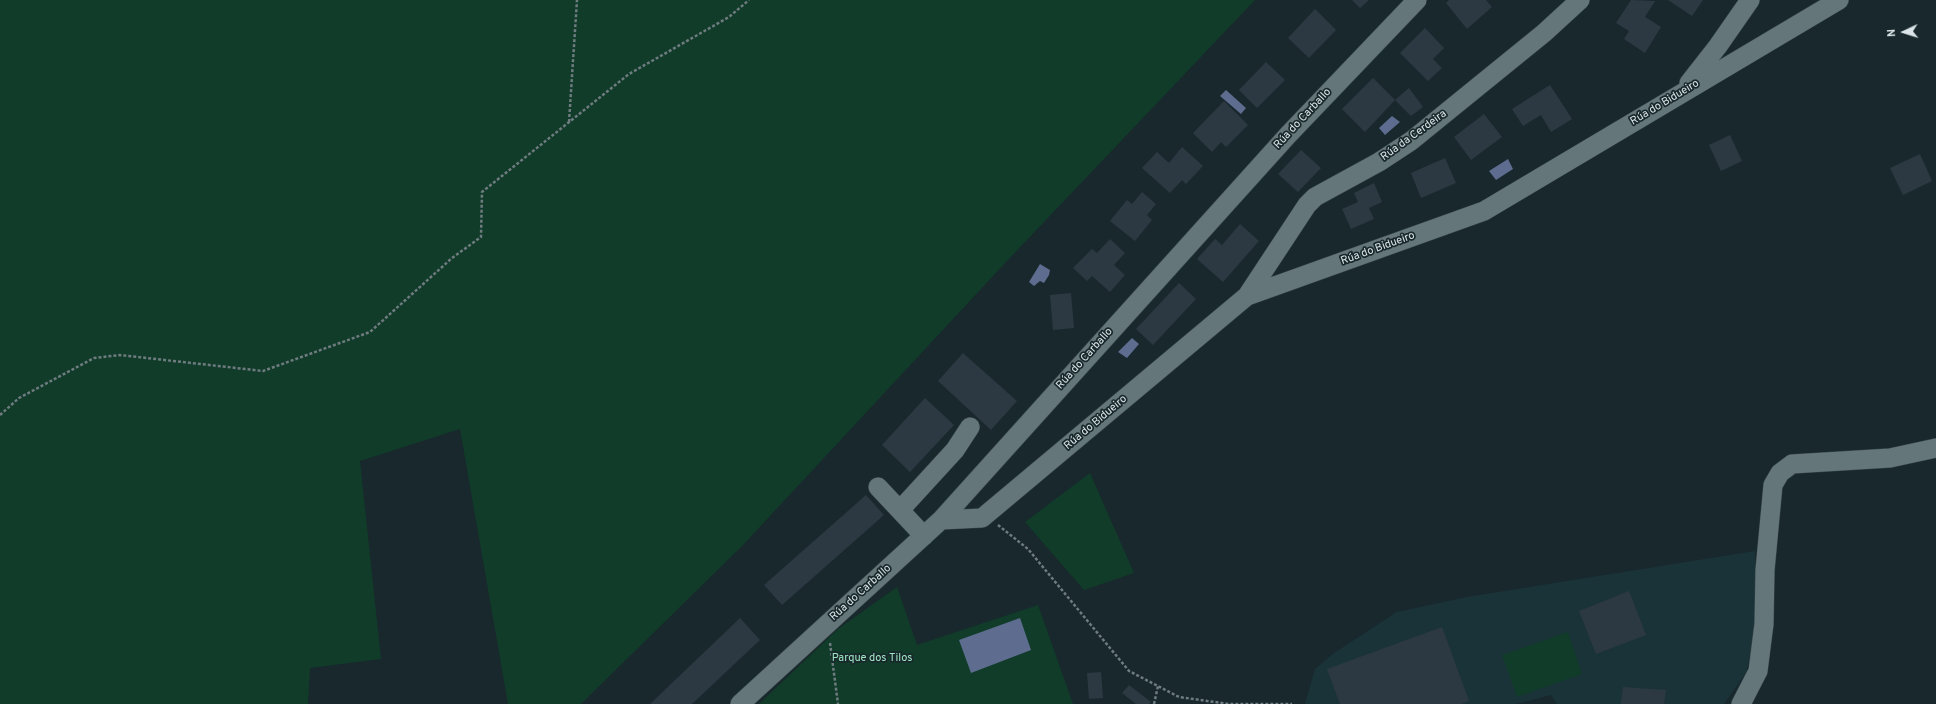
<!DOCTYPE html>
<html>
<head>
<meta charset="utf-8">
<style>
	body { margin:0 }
	#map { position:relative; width:1936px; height:704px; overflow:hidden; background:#18282c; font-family:Overpass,sans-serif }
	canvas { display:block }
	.north { position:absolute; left:1884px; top:12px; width:40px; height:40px; -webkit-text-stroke:3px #18282c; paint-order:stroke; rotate:266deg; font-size:11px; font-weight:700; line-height:16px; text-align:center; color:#dbe5e8 }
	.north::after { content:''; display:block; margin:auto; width:14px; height:18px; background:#dbe5e8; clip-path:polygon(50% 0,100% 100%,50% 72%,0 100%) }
</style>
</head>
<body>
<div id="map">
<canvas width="1936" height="704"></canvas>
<div class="north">N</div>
</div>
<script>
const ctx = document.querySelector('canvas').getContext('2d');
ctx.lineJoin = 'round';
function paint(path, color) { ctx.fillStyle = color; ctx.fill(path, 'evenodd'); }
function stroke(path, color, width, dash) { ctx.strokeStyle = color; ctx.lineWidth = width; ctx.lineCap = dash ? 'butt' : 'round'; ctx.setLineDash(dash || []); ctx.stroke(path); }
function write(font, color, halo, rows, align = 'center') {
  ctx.font = font + ' Overpass,sans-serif'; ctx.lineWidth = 3.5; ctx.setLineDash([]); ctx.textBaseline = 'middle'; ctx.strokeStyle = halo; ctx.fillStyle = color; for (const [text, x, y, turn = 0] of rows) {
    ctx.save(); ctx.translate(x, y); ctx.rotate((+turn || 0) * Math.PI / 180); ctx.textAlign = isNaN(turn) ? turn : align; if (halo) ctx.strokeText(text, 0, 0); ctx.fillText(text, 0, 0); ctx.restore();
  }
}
paint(new Path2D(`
	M1755,551v80l-9,42 -22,31h-167l-6,-9 -35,9h-211l10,-35 19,-16 63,-41 70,-15z`), '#1a3339');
paint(new Path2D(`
	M0,0h1255l-249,262 -263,283 -162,159h-73l-48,-275 -100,32 21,198 -71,9 -2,36h-308z
	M1090,473l44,100 -50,17 -59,-68z
	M897,587l20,58 121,-40 35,99h-314l79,-75z
	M1568,632l14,42 -65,23 -15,-42z`), '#113c2a');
paint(new Path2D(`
	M1226,90l20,18 -5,6 -21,-18z
	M1392,116l8,6 -15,13 -6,-7z
	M1508,159l5,10 -17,11 -7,-9z
	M1040,264l10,6 -1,5 -5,8 -4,-2 -6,5 -5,-4z
	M1132,338l7,6 -12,14 -9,-6z
	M1020,618l11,32 -60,23 -12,-33z`), '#5e6c90');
paint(new Path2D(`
	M1352,0h17l-9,8z
	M1449,0h37l6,7 -25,22 -21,-26z
	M1631,0l24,1 -10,16 16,10 -16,26 -21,-14 5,-8 -13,-8z
	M1668,0h35l-11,16z
	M1315,9l21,21 -27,28 -21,-20z
	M1425,28l19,20 -11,11 9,9 -14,13 -28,-28z
	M1266,62l19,18 -28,28 -18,-18z
	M1373,78l22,22 -30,32 -23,-23z
	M1550,85l22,34 -21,13 -10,-17 -18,11 -11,-17z
	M1409,88l14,19 -12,9 -16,-16z
	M1224,101l24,24 -22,22 -5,-5 -9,10 -19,-19z
	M1484,114l18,23 -31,23 -17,-23z
	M1730,135l12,26 -21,10 -12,-26z
	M1182,147l21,19 -17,18 -4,-4 -12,13 -28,-25 15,-16 12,11z
	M1301,150l20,18 -23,24 -20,-18z
	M1920,154l12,27 -29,14 -13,-27z
	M1445,158l11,25 -35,15 -10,-25z
	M1374,183l8,19 -13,6 5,11 -23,10 -9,-20 16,-7 -4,-9z
	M1142,192l14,12 -9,11 5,5 -17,21 -25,-20 17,-21 5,4z
	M1240,224l19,17 -36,41 -26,-23 18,-20 7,6z
	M1110,239l15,14 -11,12 11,10 -15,17 -18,-16 -5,5 -14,-13 19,-19 5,4z
	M1179,283l17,16 -43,46 -17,-16z
	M1071,293l3,35 -21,2 -3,-35z
	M963,353l54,48 -26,29 -53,-49z
	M925,398l29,27 -44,47 -28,-27z
	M866,495l18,20 -102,90 -18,-20z
	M1629,591l17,44 -50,19 -17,-43z
	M740,618l20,22 -68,64h-42z
	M1442,627l27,74 -8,3h-121l-13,-35z
	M1101,672l2,26 -14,1 -2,-26z
	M1129,685l22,17 -2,2h-13l-14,-11z
	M1623,687l43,3 -2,14h-43z`), '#2d3942');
const minor = new Path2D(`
	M1689,83l29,-37 32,-46
	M1247,296l60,-91 8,-8 64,-35 32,-21 133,-108 36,-33
	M878,487l46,49
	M900,510l55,-60 15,-23
	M941,520l41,-2 265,-222 237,-85 355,-211
	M740,704l201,-184 347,-385 129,-135
	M1741,704l17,-33 6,-47 1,-54 8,-85 7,-12 12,-9 98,-6 46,-10`);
stroke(minor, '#374447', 20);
stroke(new Path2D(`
	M569,122l8,-122
	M0,415l19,-17 75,-40 26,-3 143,16 107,-39 82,-74 29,-21 1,-45 147,-118 100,-57 20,-17
	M998,525l30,24 101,122 50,26 50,7h63
	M830,643l8,61
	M1154,704l4,-18`), '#6e7b7f', 2.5, [3, 2]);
stroke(minor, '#64767a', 19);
write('11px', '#dbe5e8', '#18282c', [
	["Rúa do Bidueiro",1665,103,-31],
	["Rúa do Carballo",1303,119,-47],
	["Rúa da Cerdeira",1414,136,-36],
	["Rúa do Bidueiro",1378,249,-20],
	["Rúa do Carballo",1085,359,-48],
	["Rúa do Bidueiro",1096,423,-40],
	["Rúa do Carballo",861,593,-42]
]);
write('11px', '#a0e8c3', '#18282c', [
	["Parque dos Tilos",872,659]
]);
</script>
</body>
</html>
